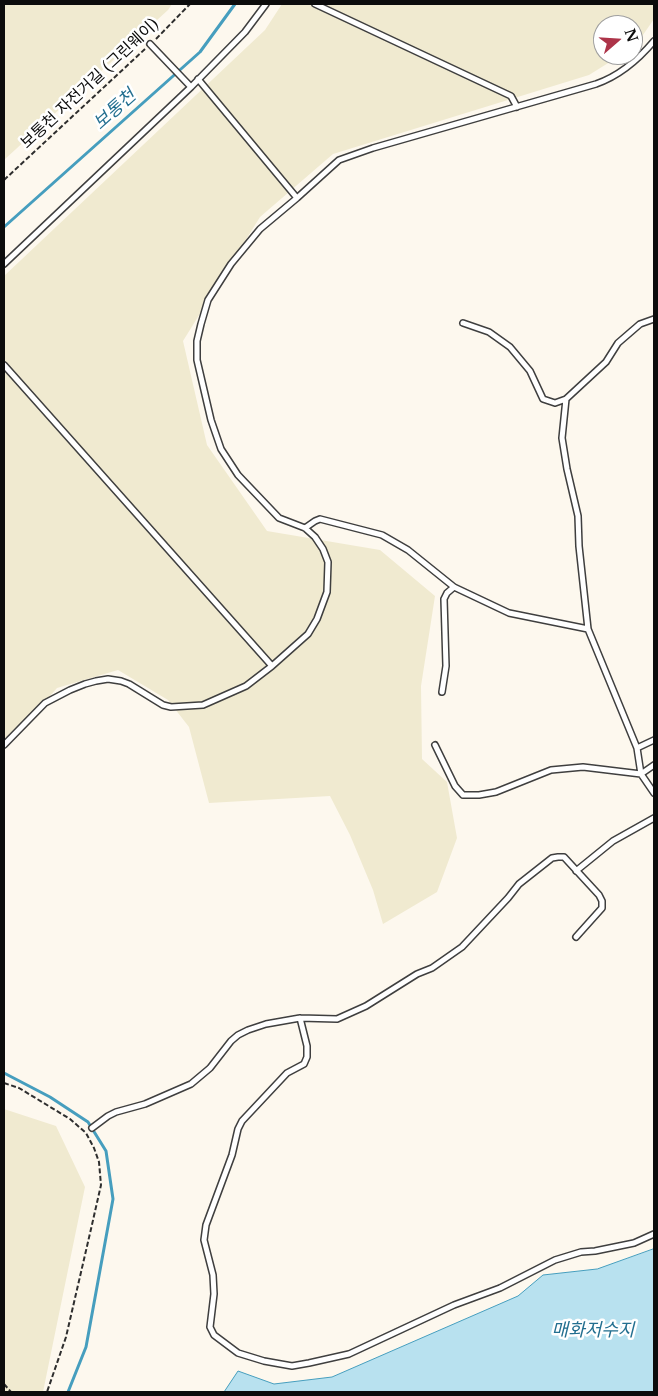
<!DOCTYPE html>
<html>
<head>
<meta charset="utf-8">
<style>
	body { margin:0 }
	#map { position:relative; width:658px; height:1396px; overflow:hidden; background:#fdf8ee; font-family:"Libre Baskerville",serif }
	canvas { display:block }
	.frame { position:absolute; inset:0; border:5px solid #0c0c0c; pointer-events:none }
	.north { position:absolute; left:593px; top:15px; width:50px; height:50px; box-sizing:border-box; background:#fff; border:1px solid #9e9e9e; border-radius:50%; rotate:71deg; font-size:14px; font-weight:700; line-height:20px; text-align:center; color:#0c0c0c }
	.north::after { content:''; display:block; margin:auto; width:18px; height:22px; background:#ad3449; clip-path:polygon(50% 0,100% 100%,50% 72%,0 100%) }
</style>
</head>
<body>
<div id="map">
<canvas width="658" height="1396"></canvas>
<div class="frame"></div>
<div class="north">N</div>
</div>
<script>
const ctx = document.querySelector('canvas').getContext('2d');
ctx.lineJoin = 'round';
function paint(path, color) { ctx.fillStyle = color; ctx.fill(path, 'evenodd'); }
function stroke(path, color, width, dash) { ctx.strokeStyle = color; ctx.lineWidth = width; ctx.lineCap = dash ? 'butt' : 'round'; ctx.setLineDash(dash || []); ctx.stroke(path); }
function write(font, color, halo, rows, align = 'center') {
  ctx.font = font + ' "Libre Baskerville","Noto Sans KR",serif'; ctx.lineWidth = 5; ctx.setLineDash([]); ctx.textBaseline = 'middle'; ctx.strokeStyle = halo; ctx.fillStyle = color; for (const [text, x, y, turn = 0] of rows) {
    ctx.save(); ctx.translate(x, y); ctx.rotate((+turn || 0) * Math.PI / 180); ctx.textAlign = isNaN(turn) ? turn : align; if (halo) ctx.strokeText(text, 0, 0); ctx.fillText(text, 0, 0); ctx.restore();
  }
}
paint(new Path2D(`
	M4,4h168l-4,6 -164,150z
	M282,4h372v15l-18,26 -3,3v-23h-30v30h18l-32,20 -256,79 -73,63 -77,124 24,104 60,86 113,19 55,46 -14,90 1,73 25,23 10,56 -20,54 -54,32 -10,-34 -23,-55 -20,-39 -121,7 -20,-76 -21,-27 -50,-30 -61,18 -53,59v-471l261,-246z
	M4,1109l52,17 29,61 -42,205h-39z`), '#f0ead0');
const water = new Path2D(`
	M654,1249v143h-430l14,-21 36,13 58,-7 186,-81 25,-21 54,-6z`);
paint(water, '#b8e1ef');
stroke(water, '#469ebe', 1);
stroke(new Path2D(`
	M4,227l196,-175 35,-48
	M4,1073l46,24 38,25 18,29 7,48 -27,148 -18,45`), '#469ebe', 3);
const lane = new Path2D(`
	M315,4l196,92 6,11
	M150,44l41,43
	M198,79l99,119
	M4,264l187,-177 54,-55 21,-28
	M463,323l26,9 21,15 20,24 13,28 12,4 11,-4 40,-37 12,-19 22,-19 14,-5
	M4,365l268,301
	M566,399l-4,39 5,31 11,47 1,30 9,83 49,119 4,26 13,-9
	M305,528l10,-7 5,-2 62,16 26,15 46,37 55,26 79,16
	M442,692l4,-26 -2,-67 3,-6 7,-6
	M4,745l41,-42 25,-13 15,-6 11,-3 12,-2 13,2 8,3 34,21 8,2 32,-2 43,-19 26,-20 36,-32 9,-15 10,-27 1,-30 -5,-13 -8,-12 -10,-9 -26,-10 -41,-43 -17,-26 -10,-29 -14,-60v-19l4,-17 7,-24 23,-36 29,-35 37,-31 42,-38 34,-12 223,-64c23,-8 42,-24 58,-43
	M435,745l20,41 8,9h16l17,-3 55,-22 32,-3 58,7 13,19
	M637,748l17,-8
	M576,871l37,-30 41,-23
	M300,1018l7,28v11l-3,7 -17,9 -45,48 -4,8 -6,26 -26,70 -2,15 9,35 1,19 -4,33 4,8 24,18 26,8 28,5 17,-3 40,-9 105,-49 46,-17 55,-28 26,-8 14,-1 39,-8 20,-9
	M92,1128l16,-12 8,-4 29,-8 46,-20 19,-16 21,-27 7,-6 10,-5 18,-6 34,-6 37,1 29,-13 51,-32 15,-6 30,-21 46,-49 11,-14 33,-26 6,-1h6l35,38 3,6v7l-26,29`);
stroke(lane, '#3f3f3f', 8);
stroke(new Path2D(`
	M156,39l34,-35
	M4,180l141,-131
	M4,1083l15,5 51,31 16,14 8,15 5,14 2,23 -10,44 -25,108 -19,55
	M4,1384l7,8`), '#2e2e2e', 2, [5, 2.5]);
stroke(lane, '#fff', 5);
write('16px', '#0c0c0c', '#fff', [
	["보통천 자전거길 (그린웨이)",90,84,-43]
]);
write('italic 18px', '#236f90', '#fff', [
	["보통천",115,110,-42],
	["매화저수지",593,1331]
]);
</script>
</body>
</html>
